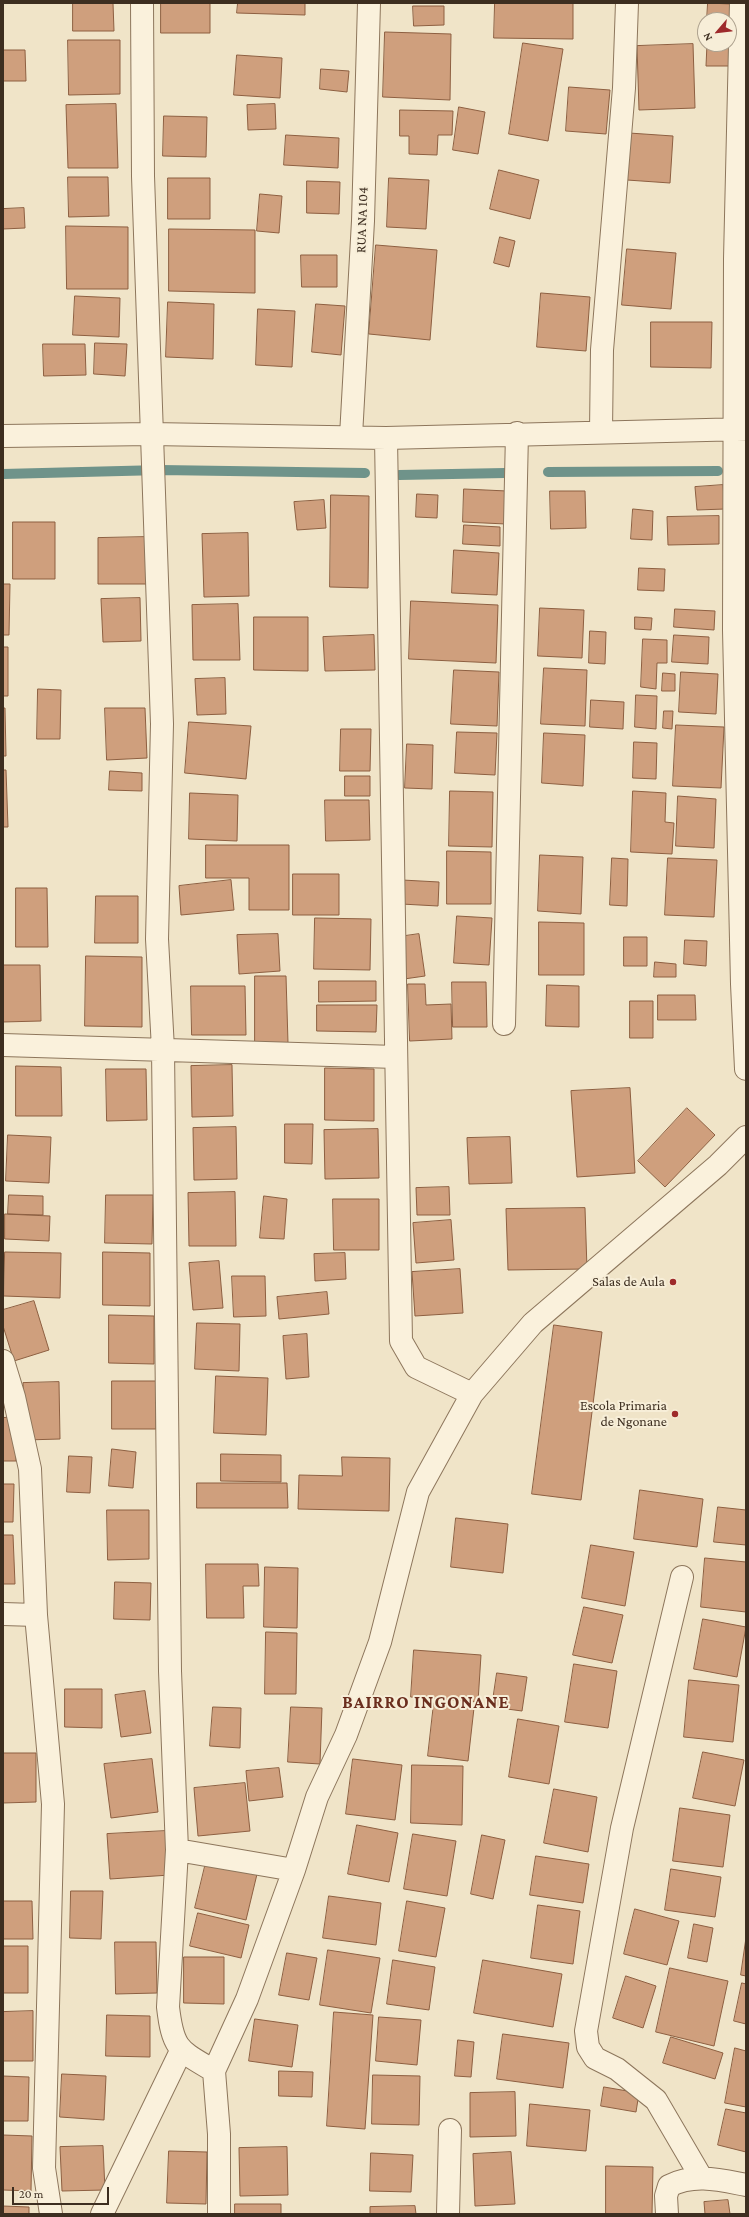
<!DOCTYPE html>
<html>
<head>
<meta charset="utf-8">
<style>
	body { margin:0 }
	#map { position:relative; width:749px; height:2217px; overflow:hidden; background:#f0e4c8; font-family:"Crimson Pro",serif }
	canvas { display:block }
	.frame { position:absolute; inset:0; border:4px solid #3d2e20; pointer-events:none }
	.north { position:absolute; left:697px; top:12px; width:40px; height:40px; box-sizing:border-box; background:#f7eed8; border:1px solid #ada18e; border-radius:50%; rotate:242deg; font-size:11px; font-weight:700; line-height:16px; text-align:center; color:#3d2e20 }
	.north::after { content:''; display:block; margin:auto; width:14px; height:18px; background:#9e2a2b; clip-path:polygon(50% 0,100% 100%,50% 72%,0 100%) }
	.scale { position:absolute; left:12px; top:2187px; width:97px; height:18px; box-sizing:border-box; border:2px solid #3d2e20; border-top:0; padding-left:5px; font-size:12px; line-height:14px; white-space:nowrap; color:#3d2e20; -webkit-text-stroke:3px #f7eed8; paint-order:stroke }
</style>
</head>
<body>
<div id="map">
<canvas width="749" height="2217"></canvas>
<div class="frame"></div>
<div class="north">N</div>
<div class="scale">20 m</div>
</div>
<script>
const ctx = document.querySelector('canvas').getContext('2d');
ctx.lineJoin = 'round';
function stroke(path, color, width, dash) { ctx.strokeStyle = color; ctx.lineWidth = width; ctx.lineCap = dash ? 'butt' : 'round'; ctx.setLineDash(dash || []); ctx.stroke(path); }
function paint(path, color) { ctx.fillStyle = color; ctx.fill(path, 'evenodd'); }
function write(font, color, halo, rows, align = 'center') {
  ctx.font = font + ' "Crimson Pro",serif'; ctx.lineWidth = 4; ctx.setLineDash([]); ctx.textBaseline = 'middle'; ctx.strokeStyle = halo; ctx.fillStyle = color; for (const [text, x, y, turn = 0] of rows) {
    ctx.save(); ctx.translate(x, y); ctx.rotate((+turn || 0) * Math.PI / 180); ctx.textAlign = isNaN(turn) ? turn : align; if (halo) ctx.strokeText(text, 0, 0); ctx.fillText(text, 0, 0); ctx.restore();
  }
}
stroke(new Path2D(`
	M548,472l170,-1
	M3,474l158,-4 204,3
	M399,475l106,-2`), '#6f938a', 10);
const building = new Path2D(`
	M73,3h40l1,28h-41z
	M161,3h49v30h-49z
	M238,3h67v12l-68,-2z
	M495,3h78v36l-79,-1z
	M708,3l23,1 -2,62h-23l1,-22h22v-24h-22z
	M413,6h31v19l-30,1z
	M385,32l66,2 -1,66 -67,-3z
	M68,40h52v54l-51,1z
	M523,43l40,6 -15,92 -39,-7z
	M693,44l2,64 -56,2 -2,-64z
	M3,50h22l1,31h-23z
	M237,55l45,3 -2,40 -46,-3z
	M321,69l28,2 -2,21 -27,-3z
	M569,87l41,3 -4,44 -40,-3z
	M116,104l2,64h-50l-2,-63z
	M275,104l1,25 -28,1 -1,-25z
	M459,107l26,5 -7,42 -25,-4z
	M400,110l53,1 -1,24h-14l-1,20 -28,-1v-18h-9z
	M164,116l43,1 -1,40 -43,-1z
	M629,133l44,3 -3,47 -43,-3z
	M286,135l53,3 -1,30 -54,-3z
	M499,170l40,10 -9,39 -40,-10z
	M68,177h40l1,39 -40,1z
	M168,178h42v41h-42z
	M389,178l40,2 -3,49 -39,-2z
	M307,181l33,1 -1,32 -32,-1z
	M260,194l22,2 -3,37 -22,-2z
	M24,208l1,20 -22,1v-20z
	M66,226l62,1v62h-61z
	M169,229l86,1v63l-86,-2z
	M500,237l15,4 -6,26 -15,-4z
	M376,245l61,5 -7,90 -61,-6z
	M627,249l49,4 -5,56 -49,-4z
	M301,255h36v32h-35z
	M541,293l49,4 -4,54 -49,-4z
	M75,296l45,2 -1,39 -46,-2z
	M168,302l46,2 -1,55 -47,-2z
	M316,304l29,2 -4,49 -29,-3z
	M258,309l37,2 -3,56 -36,-2z
	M651,322h61l-1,46 -60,-1z
	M95,343l32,1 -2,32 -31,-2z
	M43,344h42l1,31 -42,1z
	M723,485l2,24 -28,1 -2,-23z
	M464,489l43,2 -1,33 -43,-2z
	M550,491h35l1,37 -35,1z
	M417,494l21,1 -1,23 -21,-1z
	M331,495l38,1 -1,92 -38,-1z
	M324,500l2,28 -29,2 -3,-28z
	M633,509l20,2 -1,29 -21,-1z
	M719,516v28l-51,1 -1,-28z
	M13,522h42v57h-42z
	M464,525l36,2v19l-37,-2z
	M248,533l1,63 -45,1 -2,-63z
	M147,537l1,47h-50v-46z
	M454,550l45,3 -2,42 -45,-2z
	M639,568l26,1 -1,22 -26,-1z
	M3,584h7l-1,51h-6z
	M140,598l1,43 -38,1 -2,-43z
	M411,601l87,4 -2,58 -87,-4z
	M238,604l2,56h-47l-1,-55z
	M540,608l44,2 -2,48 -44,-2z
	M675,609l40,2 -1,19 -40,-3z
	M254,617h54v54l-54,-1z
	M635,617l17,1 -1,12 -16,-1z
	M590,631l16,1 -1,32 -16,-1z
	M374,635l1,35 -50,1 -2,-34z
	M674,635l35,2 -1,27 -36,-2z
	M643,639l24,1v23h-10l-1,26 -15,-2z
	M3,647h5v49h-5z
	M544,668l43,2 -2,56 -44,-2z
	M454,670l45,2 -2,54 -46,-2z
	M681,672l37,2 -2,40 -37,-2z
	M663,673l12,1v17h-13z
	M225,678l1,36 -29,1 -2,-36z
	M38,689l23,1 -1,49h-23z
	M636,695l21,1 -1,33 -21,-2z
	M591,700l33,2 -1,27 -33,-2z
	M3,708h2l1,48h-3z
	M105,708h40l2,50 -40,2z
	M664,711h9l-1,18 -9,-1z
	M189,722l62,4 -5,53 -61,-6z
	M676,725l48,2 -3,61 -48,-2z
	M341,729h30l-1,42h-30z
	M457,732l40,1 -2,42 -40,-2z
	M544,733l41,2 -2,51 -41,-3z
	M634,742l23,1 -1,36 -23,-1z
	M407,744l26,1 -1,44 -27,-1z
	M3,770h3l2,57h-5z
	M110,771l32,2v18l-33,-1z
	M345,776h25v20h-25z
	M450,791l43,1 -1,55 -43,-1z
	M633,791l33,2 -1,29 9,1 -2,31 -41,-2z
	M190,793l48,2 -1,46 -48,-2z
	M678,796l38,3 -2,49 -38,-2z
	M325,800h44l1,40 -44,1z
	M206,845h83v65h-40v-32h-43z
	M447,851l44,1v52h-44z
	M540,855l43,2 -2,57 -43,-3z
	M612,858l16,1 -1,47 -17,-1z
	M668,858l49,2 -3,57 -49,-2z
	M293,874h46v41h-46z
	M231,880l3,30 -53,5 -2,-29z
	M402,880l37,2 -1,24 -37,-2z
	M16,888h31l1,59h-32z
	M96,896h42v47h-43z
	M457,916l35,2 -3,47 -35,-2z
	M315,918l56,1 -1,51 -56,-1z
	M539,922l45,1v52h-45z
	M278,934l2,37 -41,3 -2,-39z
	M419,934l6,42 -21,3 -6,-42z
	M624,937h23v29h-23z
	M685,940l22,1 -1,25 -22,-2z
	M86,956l56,1v70l-57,-1z
	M655,962l21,2v13h-22z
	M3,965h37l1,56 -38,1z
	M255,976h31l2,67h-33z
	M319,981h57v20l-57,1z
	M452,982h34l1,45h-34z
	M408,984h17l1,21 25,-1 1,35 -42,2z
	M547,985l32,1v41l-33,-1z
	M191,986h54l1,49h-54z
	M658,995h37l1,25h-38z
	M630,1001h23v37h-23z
	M317,1005h60l-1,27 -59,-1z
	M232,1065l1,51 -41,1 -1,-51z
	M16,1066l45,1 1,49h-46z
	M325,1068l49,1v52l-49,-1z
	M106,1069h40l1,51 -40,1z
	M630,1088l5,85 -58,4 -6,-86z
	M687,1108l28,27 -50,52 -27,-26z
	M285,1124h28l-1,40 -27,-1z
	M236,1127l1,52 -43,1 -1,-52z
	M378,1129l1,49 -54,1 -1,-49z
	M8,1135l43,2 -2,46 -43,-2z
	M510,1137l2,46 -43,1 -2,-46z
	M449,1187l1,28h-33l-1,-27z
	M235,1192l1,54h-47l-1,-53z
	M9,1195l34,1v19l-35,-1z
	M106,1195h47l-1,49 -47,-1z
	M264,1196l23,3 -3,40 -24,-1z
	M333,1199h46v51h-45z
	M585,1208l2,61 -79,1 -2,-61z
	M5,1214l45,2 -1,25 -44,-2z
	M451,1220l3,40 -38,3 -3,-40z
	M5,1252l56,1 -1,45 -56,-2z
	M103,1252l47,1v53l-47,-1z
	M345,1253l1,26 -31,2 -1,-27z
	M219,1261l4,47 -30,2 -4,-47z
	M460,1269l3,44 -48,3 -3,-44z
	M232,1276h33l1,40 -32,1z
	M327,1292l2,22 -50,5 -2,-22z
	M34,1301l15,49 -35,11 -11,-35v-16z
	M109,1315l45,1v48l-45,-1z
	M197,1323l43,1 -1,47 -44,-2z
	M554,1325l48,7 -21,168 -49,-6z
	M307,1334l2,43 -23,2 -3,-43z
	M216,1376l52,2 -2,57 -52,-2z
	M112,1381h44v48h-44z
	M59,1382l1,57 -35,1 -2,-57z
	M15,1417l1,44h-13v-43z
	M112,1449l24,3 -3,36 -24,-2z
	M221,1454l60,1v27l-60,-1z
	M69,1456l23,1 -2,36 -23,-1z
	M342,1457l48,1 -1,53 -91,-2 1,-34 43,1z
	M197,1483h90l1,25h-91z
	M3,1484h11l-1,38h-10z
	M640,1490l63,9 -6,48 -63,-8z
	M718,1507l28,3v35l-32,-3z
	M107,1510h42v49l-41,1z
	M456,1518l52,6 -5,49 -52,-6z
	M3,1535h10l2,49h-12z
	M591,1545l43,7 -9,54 -43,-8z
	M705,1558l41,4v50l-45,-5z
	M206,1564h52l1,22h-16l1,32h-37z
	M265,1567l33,1 -1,60 -33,-1z
	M115,1582l36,1 -1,37 -36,-1z
	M584,1607l39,8 -11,48 -39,-8z
	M703,1619l43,8 -9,50 -43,-8z
	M266,1632l31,1 -1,61h-31z
	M414,1650l67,5 -3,47 -67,-5z
	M574,1664l43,7 -9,57 -43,-6z
	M497,1673l30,4 -5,34 -30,-4z
	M689,1680l50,5 -6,57 -49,-5z
	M65,1689h37v39l-37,-1z
	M145,1691l6,42 -30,4 -6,-42z
	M434,1703l40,5 -6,53 -40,-5z
	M213,1707l28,1 -1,40 -30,-2z
	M291,1707l31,1 -2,56 -32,-2z
	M518,1719l41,7 -10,58 -40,-7z
	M703,1752l41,8 -9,46 -42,-8z
	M3,1753h33v49l-33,1z
	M152,1759l6,53 -47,6 -7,-54z
	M353,1759l49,6 -7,55 -49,-6z
	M412,1765l51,1 -1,59 -51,-2z
	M279,1768l4,29 -34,4 -3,-30z
	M245,1783l5,48 -52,5 -4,-48z
	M554,1789l43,8 -9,55 -44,-9z
	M680,1808l50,7 -7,52 -50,-6z
	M357,1825l41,8 -9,49 -41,-8z
	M166,1831l4,44 -60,4 -3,-45z
	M413,1834l43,7 -9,55 -43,-7z
	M482,1835l23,5 -12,59 -22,-5z
	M536,1856l53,8 -6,39 -53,-8z
	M207,1858l51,12 -12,50 -51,-12z
	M671,1869l50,8 -6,40 -50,-7z
	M71,1891h32l-2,48 -31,-1z
	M329,1896l52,7 -5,42 -53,-7z
	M3,1901h29l1,38h-30z
	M407,1901l38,7 -9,49 -37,-6z
	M538,1905l42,6 -7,53 -42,-6z
	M635,1909l44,12 -12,44 -43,-11z
	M198,1913l51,12 -8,33 -51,-12z
	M694,1924l19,4 -6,34 -19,-4z
	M746,1938v38l-5,-1z
	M115,1942h41l1,51 -41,1z
	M3,1946h25v47h-25z
	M328,1950l52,8 -9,55 -51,-8z
	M287,1953l30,5 -8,42 -30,-5z
	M184,1957h40v47l-40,-1z
	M393,1960l42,7 -6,43 -42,-6z
	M483,1960l79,14 -9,53 -79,-14z
	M670,1968l58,13 -14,65 -58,-14z
	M626,1976l30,10 -13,42 -30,-10z
	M742,1983l4,1v40l-12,-3z
	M33,2011v50h-30v-49z
	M334,2012l39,3 -8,114 -38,-3z
	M107,2015l43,1v41l-44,-1z
	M379,2017l42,3 -4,45 -41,-4z
	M255,2019l43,6 -6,42 -43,-6z
	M503,2034l66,9 -6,45 -66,-9z
	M671,2037l52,16 -8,26 -52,-16z
	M458,2040l16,2 -3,35 -16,-1z
	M735,2048l11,3v56l-21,-4z
	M279,2071l34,1 -1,25 -33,-1z
	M62,2074l44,2 -2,44 -44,-3z
	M373,2075l47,1 -1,49 -47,-1z
	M3,2076l26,1 -1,44h-25z
	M604,2087l35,6 -3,19 -35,-6z
	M515,2092l1,44 -46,1v-44z
	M530,2104l60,6 -4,41 -59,-5z
	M726,2109l20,4v39l-28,-7z
	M3,2135l29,1 -1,55 -28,-1z
	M103,2146l2,44 -43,1 -2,-44z
	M287,2147l1,48 -48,1 -1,-48z
	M169,2151l38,1 -1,52 -39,-1z
	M511,2152l4,52 -40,2 -2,-52z
	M371,2153l42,2 -2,37 -41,-1z
	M606,2166l47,1 -1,47h-46z
	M728,2200l2,14h-25l-1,-12z
	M235,2204h46v10h-46z
	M3,2206l26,1v7h-26z
	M415,2206l1,8h-46v-7z`);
paint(building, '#cf9f7d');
stroke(building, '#8d5f41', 1);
const minor = new Path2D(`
	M142,3l1,173 19,548 -5,215 6,110 7,622 7,179 -9,157c5,43 11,43 46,64l5,63v80
	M741,3l-6,256 -1,371 8,354 4,85
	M601,431l1,-81 22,-262 3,-85
	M3,436l148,-2 235,4 360,-9
	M351,436l12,-215 6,-218
	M386,438l15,903 15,26 56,27
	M504,1024l13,-591
	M3,1045l393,12
	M3,1361l11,36 16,72 6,146 17,189 -9,364 7,46
	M682,1577l-60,251 -36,203 2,16 7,11 22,11 39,31 45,77
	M3,1614l33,1
	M177,1850l117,20
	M214,2071l33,-72 47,-129 23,-73 29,-62 34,-93 38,-150 54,-98 61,-71 185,-158 28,-28
	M102,2214l79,-163
	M448,2214l2,-84
	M667,2214l-1,-18 3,-10c25,-13 51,-6 77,-1`);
stroke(minor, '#8d765c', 24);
stroke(minor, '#faf1dc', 22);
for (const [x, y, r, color] of [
	[673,1282,4,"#9e2a2b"],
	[675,1414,4,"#9e2a2b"]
]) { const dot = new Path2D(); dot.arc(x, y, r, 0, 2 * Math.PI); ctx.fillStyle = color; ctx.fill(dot); stroke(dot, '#f7eed8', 1.5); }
write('14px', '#3d2e20', '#f7eed8', [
	["RUA NA 104",362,220,-88]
]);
write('14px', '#3d2e20', '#f7eed8', [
	["Salas de Aula",665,1282],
	["Escola Primaria",667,1406],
	["de Ngonane",667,1422]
], 'right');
ctx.letterSpacing = '1px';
write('bold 18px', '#6b2e1e', '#f7eed8', [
	["BAIRRO INGONANE",426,1702]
]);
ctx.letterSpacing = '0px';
</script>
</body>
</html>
